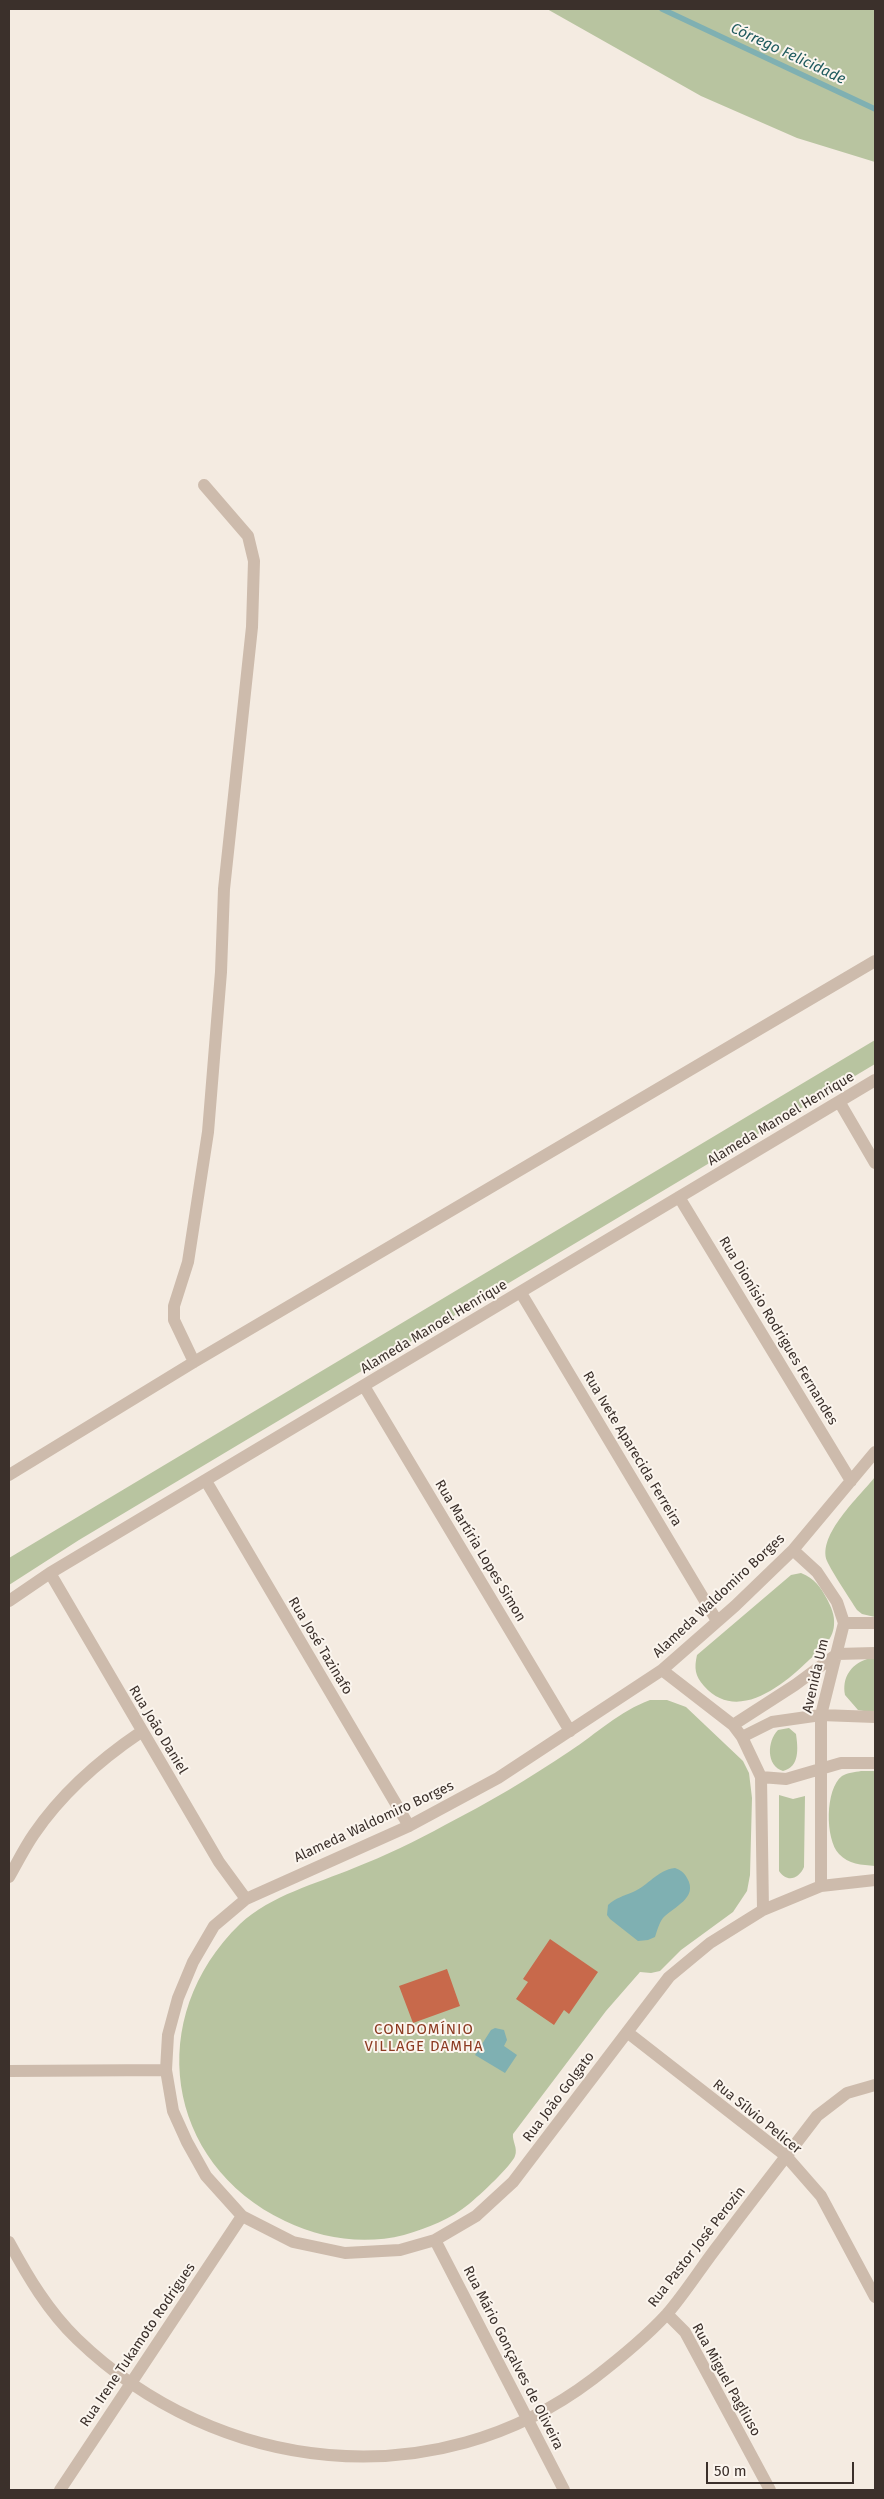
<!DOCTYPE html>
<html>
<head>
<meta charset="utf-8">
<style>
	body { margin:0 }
	#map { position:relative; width:884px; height:2499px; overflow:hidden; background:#f4ebe1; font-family:"Fira Sans",sans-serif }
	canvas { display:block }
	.frame { position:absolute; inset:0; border:10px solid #3b302b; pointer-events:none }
	.scale { position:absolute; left:706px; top:2462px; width:148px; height:22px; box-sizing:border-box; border:2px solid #3b302b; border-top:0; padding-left:6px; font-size:15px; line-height:18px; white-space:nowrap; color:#3b302b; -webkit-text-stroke:4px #fbf5ee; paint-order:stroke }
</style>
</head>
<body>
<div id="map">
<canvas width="884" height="2499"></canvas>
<div class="frame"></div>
<div class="scale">50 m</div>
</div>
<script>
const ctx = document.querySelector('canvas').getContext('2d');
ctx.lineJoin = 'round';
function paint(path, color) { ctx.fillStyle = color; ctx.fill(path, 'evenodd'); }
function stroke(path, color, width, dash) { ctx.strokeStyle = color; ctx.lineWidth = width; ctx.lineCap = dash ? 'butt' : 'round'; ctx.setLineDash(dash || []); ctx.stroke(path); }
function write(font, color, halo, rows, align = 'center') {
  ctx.font = font + ' "Fira Sans",sans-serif'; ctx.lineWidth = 4; ctx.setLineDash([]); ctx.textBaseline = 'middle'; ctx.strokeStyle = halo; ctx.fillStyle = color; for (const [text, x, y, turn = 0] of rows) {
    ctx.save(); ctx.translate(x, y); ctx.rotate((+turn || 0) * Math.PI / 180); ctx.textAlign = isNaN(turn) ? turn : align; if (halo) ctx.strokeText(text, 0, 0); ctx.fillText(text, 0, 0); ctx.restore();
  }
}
paint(new Path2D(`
	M547,9h328v153l-78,-24 -96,-42z
	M875,1040v24l-796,476 -70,45v-27z
	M875,1477v140l-13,-3 -5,-4c-7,-11 -25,-38 -30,-49 -10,-26 33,-65 48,-84z
	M801,1573c14,6 19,13 26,26 4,8 8,16 7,26 -1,16 -15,26 -26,36 -26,25 -71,62 -104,25 -9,-10 -10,-18 -7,-31l94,-80z
	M867,1659h8v54l-17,-3 -13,-15c-3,-17 5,-30 22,-36z
	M650,1700h17l19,7 57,54 6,12 3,25 -2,77 -3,16 -14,21 -52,38 -21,21 -9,2 -11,-1 -34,39 -93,123c-1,7 5,14 2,22 -3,9 -36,40 -46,48 -18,15 -41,24 -65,31 -40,10 -82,4 -119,-14 -121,-58 -141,-204 -45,-297 31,-29 76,-40 114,-56 31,-12 62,-27 91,-43 43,-22 85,-47 125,-74 26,-17 50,-40 80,-51z
	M789,1728l7,6c2,14 4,33 -13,37 -17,-5 -16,-30 -5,-41z
	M861,1771h14v95c-13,-1 -27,-2 -36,-12 -14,-15 -14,-65 3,-78 5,-3 13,-4 19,-5z
	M779,1795l14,4 12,-3 -1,71c-5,12 -17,16 -25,4z`), '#b8c4a0');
paint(new Path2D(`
	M675,1868c5,2 9,4 12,10 12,20 -14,29 -24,40 -4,5 -6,13 -8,19l-7,3 -10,1 -28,-22 -3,-4 1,-10c8,-7 15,-9 25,-13 15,-6 24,-22 42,-24z
	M495,2028l9,2 3,10 -3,6 13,9 -12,18 -30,-18 16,-25z`), '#7fb0b2');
stroke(new Path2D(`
	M662,9l213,100`), '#7fb0b2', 5.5);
paint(new Path2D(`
	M550,1939l48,33 -29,42 -5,-4 -10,15 -38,-26 12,-17 -5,-3z
	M447,1969l13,37 -47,17 -14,-37z`), '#c8694b');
stroke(new Path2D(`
	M840,1103l35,60
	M679,1197l172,284
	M521,1293l196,328
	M194,1362l-20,-42v-14l14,-44 20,-130 13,-160 3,-83 28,-262 2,-66 -6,-25 -44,-51
	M364,1386l206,345
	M875,1452l-82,98 -58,56 -73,64 -164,108 -89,48 -163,73 -32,27 -21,36 -15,36 -10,37 -2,35 7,41 14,31 19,34 36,40 51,26 52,11 55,-3 35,-10 41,-24 37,-34 156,-205 41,-34 53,-33 58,-24 54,-6
	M9,1475l185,-113 681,-401
	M206,1481l203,345
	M793,1550l24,22 20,30 7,21 -23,92v171
	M50,1573l169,289 27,37
	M9,1601l41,-28 825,-493
	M844,1623h31
	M662,1670l71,55 9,12 19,40 2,133
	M733,1725l62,-40 42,-31 38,-1
	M742,1737l30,-15 49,-7 54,2
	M761,1777l25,2 55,-16h34
	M9,1877c8,-14 16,-30 25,-43 28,-41 67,-75 107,-102
	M627,2032l159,124 35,40 54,101
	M9,2071l157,-1
	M435,2240l129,250
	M9,2242c19,35 39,69 68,97 141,136 358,160 516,40 26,-20 52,-41 74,-65 19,-22 35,-48 53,-71 32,-43 65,-85 97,-127l30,-23 28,-8
	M667,2314l18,18 85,158
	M60,2490l182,-274`), '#cdbbac', 12);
write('14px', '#3b302b', '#fbf5ee', [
	["Alameda Manoel Henrique",781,1119,-31],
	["Alameda Manoel Henrique",434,1327,-31],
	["Rua Dionísio Rodrigues Fernandes",778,1331,59],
	["Rua Ivete Aparecida Ferreira",632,1449,59],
	["Rua Martíria Lopes Simon",480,1551,59],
	["Alameda Waldomiro Borges",719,1596,-43],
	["Rua José Tazinafo",320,1646,59],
	["Avenida Um",816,1676,-77],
	["Rua João Daniel",158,1730,59],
	["Alameda Waldomiro Borges",374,1822,-25],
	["Rua João Golgato",559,2097,-53],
	["Rua Sílvio Pelicer",757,2117,39],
	["Rua Pastor José Perozin",697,2247,-52],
	["Rua Irene Tukamoto Rodrigues",138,2345,-56],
	["Rua Mário Gonçalves de Oliveira",513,2358,63],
	["Rua Miguel Pagliuso",726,2380,61]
]);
write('italic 15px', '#1f5a5e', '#fbf5ee', [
	["Córrego Felicidade",788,54,25]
]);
ctx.letterSpacing = '1px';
write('15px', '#8c3b22', '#fbf5ee', [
	["CONDOMÍNIO",424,2030],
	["VILLAGE DAMHA",424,2047]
]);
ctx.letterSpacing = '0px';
</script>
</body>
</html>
